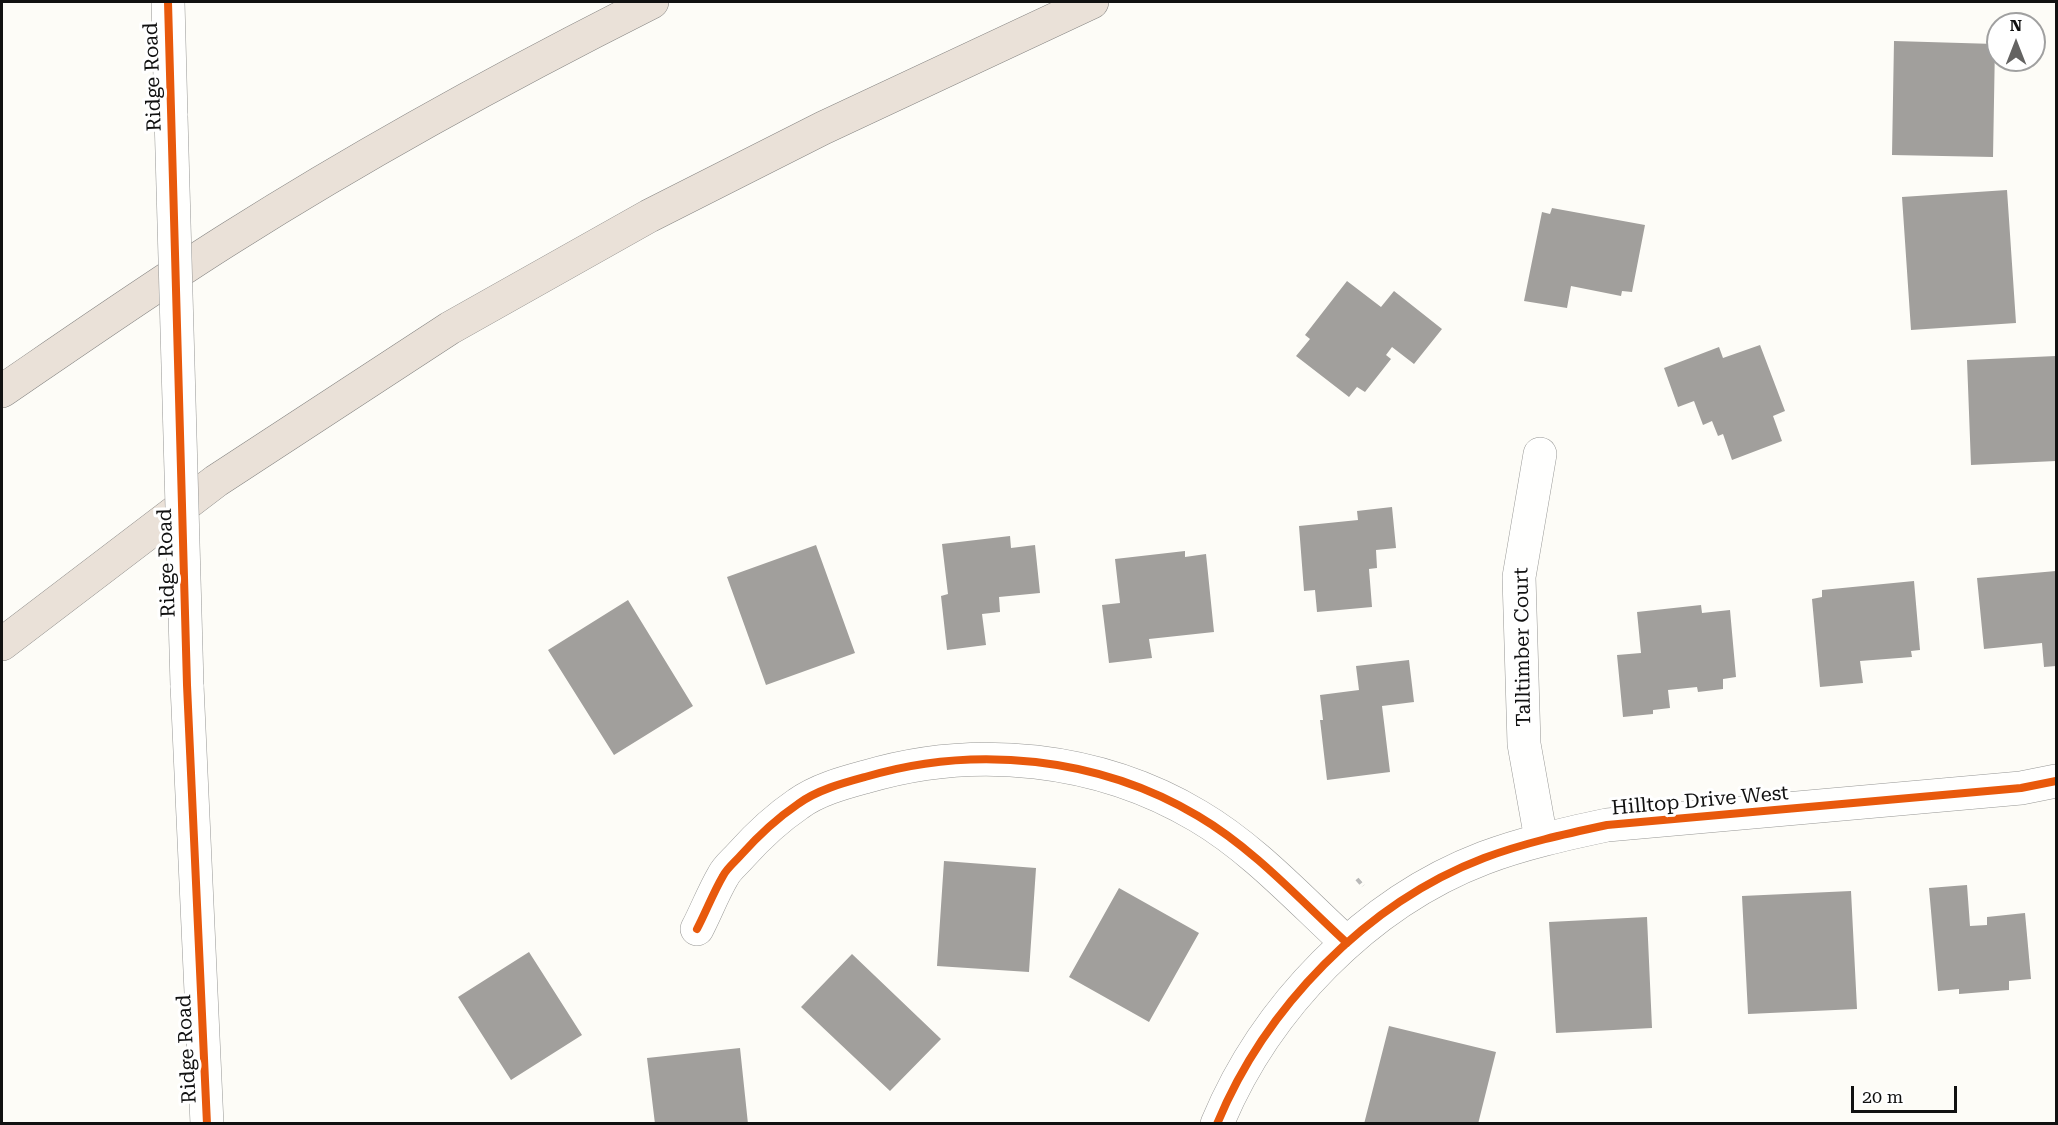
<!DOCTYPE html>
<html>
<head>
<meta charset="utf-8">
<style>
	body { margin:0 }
	#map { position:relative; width:2058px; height:1125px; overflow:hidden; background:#fdfcf7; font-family:"Roboto Serif",serif }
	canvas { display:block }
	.frame { position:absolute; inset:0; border:3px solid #111; pointer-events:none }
	.north { position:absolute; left:1986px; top:12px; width:60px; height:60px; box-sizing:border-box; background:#fff; border:2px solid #a0a0a0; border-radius:50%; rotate:0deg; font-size:16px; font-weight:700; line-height:24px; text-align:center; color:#111 }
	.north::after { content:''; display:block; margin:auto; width:21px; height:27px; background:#646362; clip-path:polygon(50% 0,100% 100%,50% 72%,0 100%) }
	.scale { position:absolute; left:1851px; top:1086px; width:106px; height:27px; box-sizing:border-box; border:3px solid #111; border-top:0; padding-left:8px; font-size:18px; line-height:21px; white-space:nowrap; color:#111; -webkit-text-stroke:4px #fff; paint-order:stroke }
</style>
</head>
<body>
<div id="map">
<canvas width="2058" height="1125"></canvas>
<div class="frame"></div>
<div class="north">N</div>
<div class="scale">20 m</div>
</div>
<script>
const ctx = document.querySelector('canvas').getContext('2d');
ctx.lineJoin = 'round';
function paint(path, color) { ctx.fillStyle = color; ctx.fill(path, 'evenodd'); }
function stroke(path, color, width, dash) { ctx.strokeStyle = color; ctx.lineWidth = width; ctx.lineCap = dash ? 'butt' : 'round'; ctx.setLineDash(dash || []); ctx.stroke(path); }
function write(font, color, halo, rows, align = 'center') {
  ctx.font = font + ' "Roboto Serif",serif'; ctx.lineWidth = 6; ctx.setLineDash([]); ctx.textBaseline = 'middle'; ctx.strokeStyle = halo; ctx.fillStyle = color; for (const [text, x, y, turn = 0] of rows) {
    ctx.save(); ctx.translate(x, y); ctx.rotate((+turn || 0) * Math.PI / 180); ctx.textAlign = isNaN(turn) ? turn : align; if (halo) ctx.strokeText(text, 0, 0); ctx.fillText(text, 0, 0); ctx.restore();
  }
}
paint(new Path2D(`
	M1894,41l101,3 -2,113 -101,-2z
	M2007,190l9,133 -105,7 -9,-133z
	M1552,208l93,17 -13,67 -10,-1 -1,5 -50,-10 -4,22 -43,-7 18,-89 8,2z
	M1347,281l34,26 13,-16 48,38 -28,35 -22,-17 -6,8 5,4 -26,33 -8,-5 -8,10 -53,-41 14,-17 -5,-4z
	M1760,345l25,66 -12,5 9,25 -50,19 -9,-26 -5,2 -6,-15 -9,4 -9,-24 -16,6 -14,-39 55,-21 4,11z
	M2056,356v105l-85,4 -4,-105z
	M1392,507l4,41 -20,2 1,18 -8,1 3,38 -55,5 -2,-22 -11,1 -5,-65 59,-6 -1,-9z
	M1010,536l1,12 24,-3 5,48 -41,4 1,15 -18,2 4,31 -39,5 -6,-54 7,-2 -6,-50z
	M816,545l39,108 -89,32 -39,-108z
	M1185,551v6l21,-3 8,78 -65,7 3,19 -43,5 -7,-58 18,-2 -5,-44z
	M2056,571v95l-12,1 -2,-24 -58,6 -7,-71z
	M1914,581l6,69 -9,1 1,6 -52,4 3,22 -43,4 -8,-88 10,-2v-7z
	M628,600l65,106 -79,49 -66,-105z
	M1701,605l1,8 28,-3 6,67 -13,2v10l-25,3 -1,-5 -29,3 2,18 -17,2v4l-30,3 -6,-62 24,-2 -4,-41z
	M1409,660l5,42 -32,4 8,66 -63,8 -7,-60h3l-3,-25 39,-5 -3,-24z
	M944,861l92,7 -7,104 -92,-6z
	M1967,885l3,41 17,-1v-8l38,-4 6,66 -22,2v9l-50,4v-5l-21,2 -9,-103z
	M1119,888l80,45 -50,89 -80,-45z
	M1851,891l6,118 -109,5 -6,-118z
	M1647,917l5,111 -96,5 -7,-111z
	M529,952l53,83 -71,45 -53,-83z
	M852,954l89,85 -51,52 -89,-84z
	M1389,1026l107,26 -18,72h-114z
	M740,1048l8,76h-93l-8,-66z`), '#a19f9c');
const minor = new Path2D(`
	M168,2l3,114
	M1540,454l-21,123 5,167 17,95
	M187,685l20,439
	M697,929c9,-17 16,-36 26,-53 4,-8 12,-14 18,-21 17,-19 35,-36 57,-51 19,-14 45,-21 67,-27 110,-33 234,-20 333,39 56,33 101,83 149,127
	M1217,1124c48,-116 149,-221 267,-266 40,-15 81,-24 123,-33l414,-37 35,-7`);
const highway = new Path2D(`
	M2,391c76,-52 152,-105 230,-154 136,-86 277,-163 420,-235
	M2,644l214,-163 234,-153 199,-112 174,-88 269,-126`);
stroke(minor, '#979795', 34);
stroke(highway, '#858482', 34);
stroke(new Path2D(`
	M1357,879l6,7`), '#b9b9b8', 4, [6, 3]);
stroke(minor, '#fffffe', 33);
stroke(highway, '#eae1d8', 33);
const minorBridge = new Path2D(`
	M171,116l16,569`);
stroke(minorBridge, '#979795', 34, []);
stroke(minorBridge, '#fffffe', 33);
stroke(new Path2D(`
	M168,2l19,683 20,439
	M697,929c9,-17 16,-36 26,-53 4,-8 12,-14 18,-21 17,-19 35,-36 57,-51 19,-14 45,-21 67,-27 110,-33 234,-20 333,39 56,33 101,83 149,127
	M1217,1124c48,-116 149,-221 267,-266 40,-15 81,-24 123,-33l414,-37 35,-7`), '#e8590c', 8);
write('20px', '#111', '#fff', [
	["Ridge Road",153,77,-92],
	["Ridge Road",167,563,-92],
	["Talltimber Court",1523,647,-91],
	["Hilltop Drive West",1700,801,-5],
	["Ridge Road",187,1049,-93]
]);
</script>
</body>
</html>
